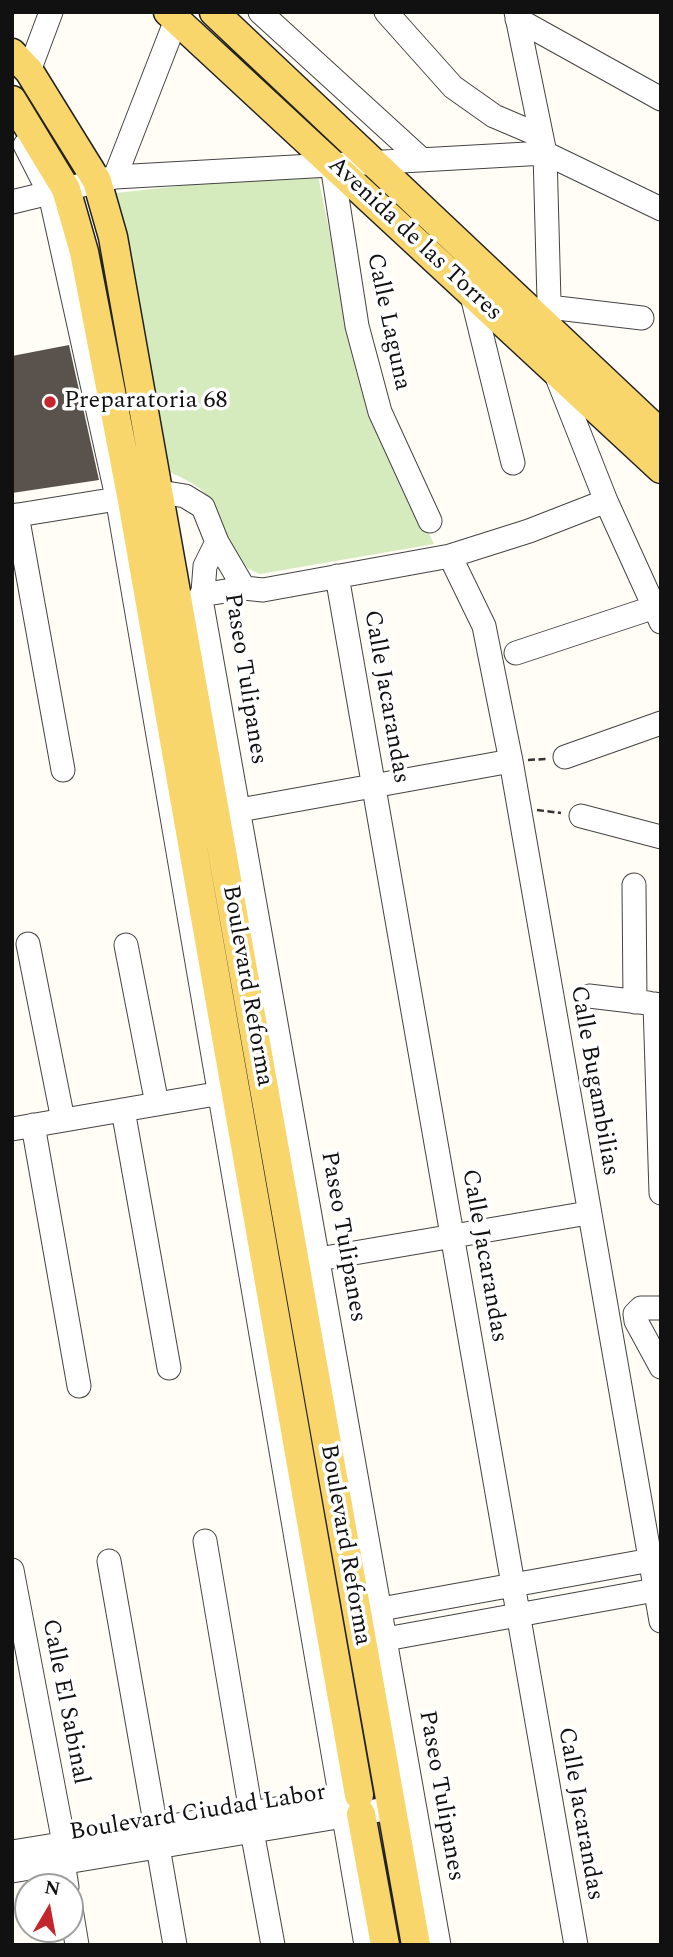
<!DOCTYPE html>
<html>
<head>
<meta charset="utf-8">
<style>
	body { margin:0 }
	#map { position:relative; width:673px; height:1957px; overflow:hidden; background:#fffdf5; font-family:Spectral,serif }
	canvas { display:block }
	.frame { position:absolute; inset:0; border:14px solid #111; pointer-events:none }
	.north { position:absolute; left:14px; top:1873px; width:70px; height:70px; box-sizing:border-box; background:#fff; border:2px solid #a0a0a0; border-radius:50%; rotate:10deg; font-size:19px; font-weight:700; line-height:28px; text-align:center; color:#111 }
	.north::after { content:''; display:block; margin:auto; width:24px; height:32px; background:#c4262e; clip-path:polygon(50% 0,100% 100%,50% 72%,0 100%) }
</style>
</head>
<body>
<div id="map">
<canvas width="673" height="1957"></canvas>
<div class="frame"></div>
<div class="north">N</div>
</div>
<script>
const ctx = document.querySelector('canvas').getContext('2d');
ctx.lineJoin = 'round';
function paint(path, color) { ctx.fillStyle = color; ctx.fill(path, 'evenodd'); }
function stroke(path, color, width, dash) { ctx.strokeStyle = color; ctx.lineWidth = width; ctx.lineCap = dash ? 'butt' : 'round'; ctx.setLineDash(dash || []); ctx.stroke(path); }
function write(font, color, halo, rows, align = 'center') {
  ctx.font = font + ' Spectral,serif'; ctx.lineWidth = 7; ctx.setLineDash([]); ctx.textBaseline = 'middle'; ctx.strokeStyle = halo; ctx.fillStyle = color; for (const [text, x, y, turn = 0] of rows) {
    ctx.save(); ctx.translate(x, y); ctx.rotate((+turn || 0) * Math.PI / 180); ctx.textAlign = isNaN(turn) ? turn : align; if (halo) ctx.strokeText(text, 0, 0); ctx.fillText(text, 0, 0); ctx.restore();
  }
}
paint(new Path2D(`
	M317,171l39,191 21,64 57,118 -174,30c-36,-13 -31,-48 -51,-76 -9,-13 -27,-20 -41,-27l-52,-278z`), '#d5ebbd');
paint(new Path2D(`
	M69,345l30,135 -87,13v-137z`), '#5a524d');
const minor = new Path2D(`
	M260,12l160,146
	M386,12l67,75 41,29 47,20
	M516,12l29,141 5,185
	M517,19l144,80
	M29,71l22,-59
	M25,145l25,49 67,303 249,1448
	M332,165l25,161 23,86 50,109
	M115,177l61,-157
	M12,202l103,-25 430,-24 116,56
	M471,292l42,171
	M549,307l93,11
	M555,372l51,129 55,121
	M17,515l46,255
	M12,516l148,-24 25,4 18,11 14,35 27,46
	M217,542l-12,24 -3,39 237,1340
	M450,556l34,70 27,135 150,860
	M337,576l239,1369
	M201,595l43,-7 19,2 187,-34 79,-25 77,-30
	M516,653l139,-46
	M565,757l96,-34
	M240,810l271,-49
	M581,816l80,21
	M634,885l1,117
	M28,944l35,176
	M126,945l31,159
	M589,996l59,7
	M655,1004l6,189
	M123,1110l46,258
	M33,1125l46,261
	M12,1129l221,-38
	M319,1259l269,-46
	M661,1308h-20l-6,6 1,7 25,46
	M205,1541l46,271
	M109,1561l47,267
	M12,1570l52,273
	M381,1609l270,-49
	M386,1639l269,-49
	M252,1831l21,114
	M158,1847l17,98
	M12,1852l343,-56
	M63,1862l4,25
	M12,1871l380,-63
	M70,1903l7,42`);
const major = new Path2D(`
	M168,12l493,457
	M214,12l447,422
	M12,53l17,18 68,110 16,56 303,1708
	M12,100l54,89 18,63 47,243 228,1300
	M361,1814l24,131`);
stroke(minor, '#444', 25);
stroke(major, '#222', 31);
stroke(new Path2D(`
	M528,760l18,-1
	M537,810l24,3`), '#333', 2.5, [7, 3.5]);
stroke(minor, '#fff', 23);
stroke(major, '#f9d66b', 28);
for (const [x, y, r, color] of [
	[50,402,7,"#c4262e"]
]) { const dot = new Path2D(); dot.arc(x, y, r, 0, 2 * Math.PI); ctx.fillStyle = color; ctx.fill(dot); stroke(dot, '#fff', 2.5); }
write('24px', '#111', '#fff', [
	["Avenida de las Torres",414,240,43],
	["Calle Laguna",387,322,78],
	["Paseo Tulipanes",244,679,81],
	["Calle Jacarandas",385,697,80],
	["Boulevard Reforma",246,986,80],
	["Calle Bugambilias",593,1081,80],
	["Paseo Tulipanes",342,1237,80],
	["Calle Jacarandas",483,1256,80],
	["Boulevard Reforma",344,1545,80],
	["Calle El Sabinal",64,1702,79],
	["Paseo Tulipanes",440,1796,80],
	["Boulevard Ciudad Labor",198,1814,-9],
	["Calle Jacarandas",579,1814,80]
]);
write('24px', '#111', '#fff', [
	["Preparatoria 68",64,402]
], 'left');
</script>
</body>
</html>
